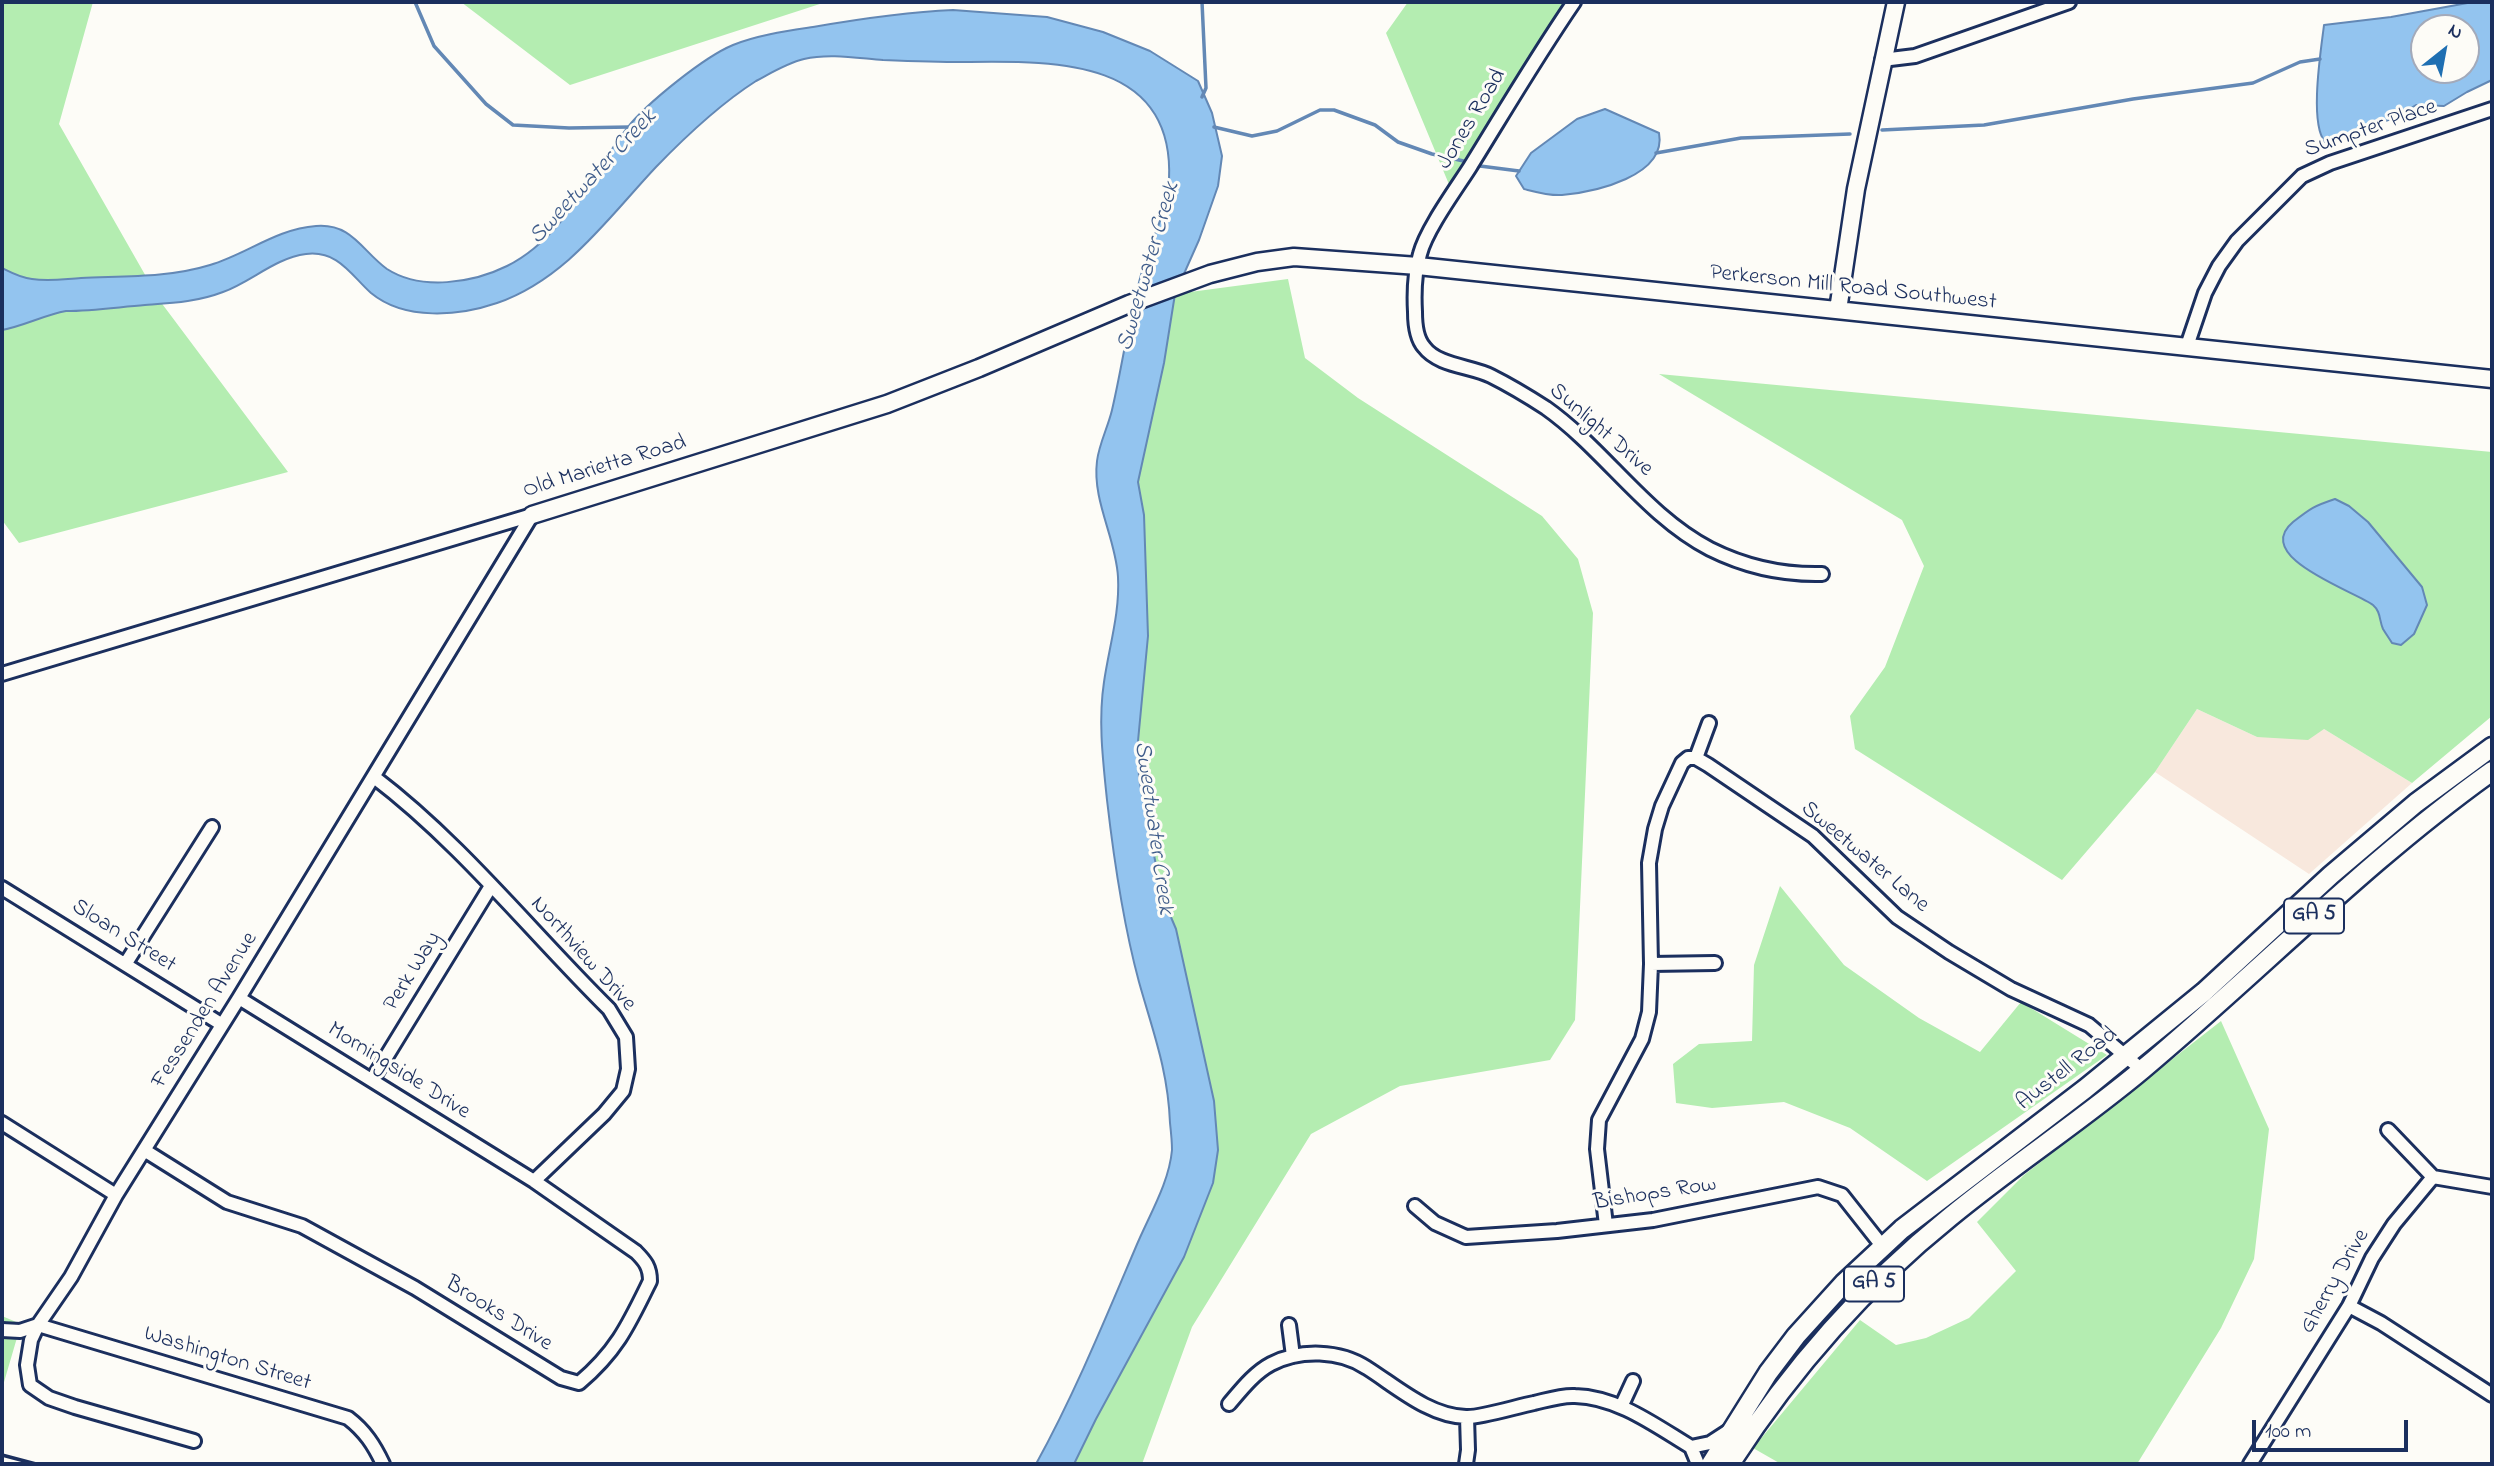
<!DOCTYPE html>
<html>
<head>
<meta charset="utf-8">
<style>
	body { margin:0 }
	#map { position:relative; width:2494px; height:1466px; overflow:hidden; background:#fdfcf7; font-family:"Indie Flower",sans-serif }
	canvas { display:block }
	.frame { position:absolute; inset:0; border:4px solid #1b2f5e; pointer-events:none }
	.north { position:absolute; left:2410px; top:14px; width:70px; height:70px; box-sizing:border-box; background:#fdfcf7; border:2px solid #a3aaba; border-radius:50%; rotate:31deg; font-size:19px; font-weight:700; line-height:28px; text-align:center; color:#1b2f5e }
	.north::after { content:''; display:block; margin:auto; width:24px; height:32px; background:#1f6fb2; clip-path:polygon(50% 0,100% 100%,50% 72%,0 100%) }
	.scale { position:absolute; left:2252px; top:1420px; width:156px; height:32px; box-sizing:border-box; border:4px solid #1b2f5e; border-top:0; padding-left:9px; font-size:21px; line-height:24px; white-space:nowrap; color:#1b2f5e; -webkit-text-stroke:5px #fdfcf7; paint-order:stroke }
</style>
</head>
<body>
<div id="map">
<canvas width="2494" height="1466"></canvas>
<div class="frame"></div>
<div class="north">N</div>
<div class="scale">100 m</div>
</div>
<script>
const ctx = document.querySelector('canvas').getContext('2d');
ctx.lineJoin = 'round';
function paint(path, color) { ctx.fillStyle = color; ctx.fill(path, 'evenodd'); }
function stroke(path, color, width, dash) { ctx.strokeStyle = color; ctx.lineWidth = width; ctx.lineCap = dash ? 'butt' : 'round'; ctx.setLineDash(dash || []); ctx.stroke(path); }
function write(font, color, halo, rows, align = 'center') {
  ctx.font = font + ' "Indie Flower",sans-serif'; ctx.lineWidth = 6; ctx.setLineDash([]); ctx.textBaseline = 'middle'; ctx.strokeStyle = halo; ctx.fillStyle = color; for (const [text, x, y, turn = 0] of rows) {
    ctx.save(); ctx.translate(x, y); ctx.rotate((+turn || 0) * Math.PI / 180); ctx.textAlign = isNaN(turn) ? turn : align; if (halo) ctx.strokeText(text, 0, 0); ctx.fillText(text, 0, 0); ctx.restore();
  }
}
paint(new Path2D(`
	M2197,709l60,28 67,-8 88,54 -103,91 -154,-102z`), '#f8e8dd');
paint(new Path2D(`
	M2,2h91l-34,122 101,177 128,171 -269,71 -17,-23z
	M461,2h365l-256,83z
	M1408,2h165l-120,192 -67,-161z
	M1288,279l17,79 53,40 184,118 36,43 15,54 -18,407 -25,40 -150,26 -89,48 -119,193 -50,137h-68l22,-45 88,-162 29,-74 5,-33 -4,-49 -38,-172 -14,-33 -23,-118 -1,-37 10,-105 -4,-121 -6,-33 26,-119 11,-69z
	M1659,374l833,78v264l-80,67 -88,-54 -16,11 -51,-3 -60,-28 -42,63 -93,108 -207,-131 -5,-33 35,-49 39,-101 -22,-46z
	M1780,886l64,79 75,53 61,34 41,-50 86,53 -180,126 -77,-53 -66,-26 -72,6 -36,-5 -3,-39 26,-20 53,-3 2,-76z
	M2221,1021l48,108 -15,130 -33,69 -84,136h-356l-28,-16 107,-128 36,25 30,-7 43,-20 47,-47 -39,-49 47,-47z
	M2,1316l19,8 -19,65z`), '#b4edb1');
const water = new Path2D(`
	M2473,2h19v78l-25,12 -23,14 -28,-1 -19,12 -72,25c-16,-19 -4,-92 -1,-117l67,-8zM2424,28h42v42h-42z
	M953,10l94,7 56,15 47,19 48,30 14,32 10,43 -4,30 -19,54 -24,54 -11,69 -26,119 6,33 4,121 -10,105 1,37 23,118 14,33 38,172 4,49 -5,33 -29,74 -88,162 -22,45h-38c38,-69 68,-142 99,-215 13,-32 34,-65 37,-99 0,-9 -1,-18 -2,-27 -2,-53 -17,-91 -31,-141 -16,-59 -25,-121 -32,-182 -4,-39 -9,-79 -3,-118 5,-35 16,-69 14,-105 -2,-39 -26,-76 -21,-116 2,-17 11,-34 15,-51 11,-47 17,-96 31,-142 9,-29 24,-57 26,-88 6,-124 -118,-119 -207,-118 -26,0 -53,-1 -79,-2 -26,-2 -54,-7 -79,-1 -17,4 -33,14 -48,22 -36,23 -70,55 -100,86 -48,51 -90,112 -159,136 -38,13 -92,18 -126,-10 -20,-18 -33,-43 -65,-39 -31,4 -55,28 -83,38 -26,10 -51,11 -78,13 -26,2 -52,6 -79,6 -22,4 -42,15 -64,19v-62c10,5 19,10 30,11 17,3 32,0 49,-1 42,-2 87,0 129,-13 37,-11 66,-36 106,-39 36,-3 46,25 71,43 34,22 86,14 120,-3 56,-28 84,-91 120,-138 20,-25 77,-71 106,-83 25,-10 54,-14 80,-18 46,-8 93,-15 140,-17z
	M1605,109l54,24c8,43 -64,59 -97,62 -12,1 -26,-3 -38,-6l-8,-13 15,-23 46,-34z
	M2335,499l14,7 19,16 54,65 5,18 -13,29 -13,11 -9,-2c-3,-5 -6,-9 -9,-14 -4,-9 -2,-17 -10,-24 -19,-14 -122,-48 -80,-83 18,-14 21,-16 42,-23z`);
paint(water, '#93c4ef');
stroke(water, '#6388b5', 2);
stroke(new Path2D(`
	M415,2l19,44 52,58 27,21 56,3 61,-1
	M1202,97l4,-9 -4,-86
	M1214,127l38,9 25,-5 43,-21h14l41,15 23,17 34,12 36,8
	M1882,130l102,-5 149,-26 120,-16 47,-21 20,-3
	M1656,153l85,-15 109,-4
	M1480,166l39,5`), '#6388b5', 3.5);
const street = new Path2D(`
	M1574,2c-37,54 -70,110 -104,165 -14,22 -44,63 -50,87 -5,17 -6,40 -5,58 0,11 1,26 9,35 14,19 47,19 67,29 18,9 38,21 55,32 58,41 100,108 164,141 36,18 72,26 112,25
	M1882,60l33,-4 154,-54
	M2187,346l18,-53 14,-27 18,-25 65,-65 28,-13 162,-54
	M2,674l530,-159
	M1696,758l13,-35
	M374,777c88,67 157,155 235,232l17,28 2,32 -5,22 -19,23 -70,67
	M2,888l219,136
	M126,963l86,-136
	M1651,964l64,-1
	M372,1080l119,-194
	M2,1123l114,72
	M2388,1130l45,47
	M144,1150l83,52 75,24 113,62 146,90 18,5c38,-32 50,-59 71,-102 0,-14 -5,-20 -14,-29l-102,-71 -295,-183
	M1415,1206l20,17 31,14 91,-6 96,-11 165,-33 24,8 41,52
	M1606,1225l-9,-76 2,-29 43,-81 7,-27 2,-48 -2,-101 6,-34 7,-23 20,-43 6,-5h8l12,7 105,71 84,81 52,35 62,37 78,36 53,45
	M2349,1306l32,17 111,72
	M1289,1325l4,31
	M2,1330l18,1 18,-6 310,93c17,13 26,27 35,46
	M1229,1404c12,-14 25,-31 42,-40 29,-15 69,-14 96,4 30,19 62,48 99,49 14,1 52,-11 68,-14 13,-3 28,-8 41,-7 43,1 81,30 116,51l19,-4 20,-13
	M1621,1407l12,-26
	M194,1441l-119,-34 -26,-9 -19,-13 -3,-20 4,-25 7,-15 33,-48 45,-82 123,-197 293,-483
	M1691,1447l7,17
	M1466,1464l2,-14 -1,-33
	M2250,1464l99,-158 23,-48 22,-34 39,-47 59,10`);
const secondary = new Path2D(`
	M1838,310l18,-121 40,-187
	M532,515l355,-111 92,-36 150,-64 81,-30 47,-12 37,-5 124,9 1074,113`);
const primary = new Path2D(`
	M1711,1464l57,-91 28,-37 48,-53 58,-54 183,-140 119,-97 127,-117 85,-72 76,-56
	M1730,1464c61,-95 132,-176 220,-247 63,-52 131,-96 193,-148 117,-98 224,-209 349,-298`);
stroke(street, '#1b2f5e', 18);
stroke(secondary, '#1b2f5e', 21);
stroke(primary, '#1b2f5e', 23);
stroke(street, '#fdfcf7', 12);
stroke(secondary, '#fdfcf7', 16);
stroke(primary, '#fdfcf7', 18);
stroke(new Path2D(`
	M2,1455l34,9`), '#1b2f5e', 3.5);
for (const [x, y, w] of [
	[2314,916,60],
	[1874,1284,60]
]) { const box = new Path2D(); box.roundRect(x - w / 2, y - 17.5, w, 35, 5); ctx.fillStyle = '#fdfcf7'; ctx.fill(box); stroke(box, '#1b2f5e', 2); }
write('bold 21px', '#1b2f5e', null, [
	["GA 5",2314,916],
	["GA 5",1874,1284]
]);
write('23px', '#1b2f5e', '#fdfcf7', [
	["Jones Road",1473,120,-59],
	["Sumpter Place",2371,130,-19],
	["Perkerson Mill Road Southwest",1853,289,6],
	["Sunlight Drive",1600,431,41],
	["Old Marietta Road",605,468,-17],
	["Sweetwater Lane",1864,858,40],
	["Sloan Street",123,937,32],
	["Northview Drive",582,955,48],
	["Perk Way",414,972,-58],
	["Fessenden Avenue",206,1011,-58],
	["Austell Road",2068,1070,-38],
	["Morningside Drive",398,1072,32],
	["Bishops Row",1655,1195,-9],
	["Gherry Drive",2336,1282,-60],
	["Brooks Drive",498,1315,32],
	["Washington Street",227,1360,17]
]);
write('italic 24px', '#3f5c8a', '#fdfcf7', [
	["Sweetwater Creek",594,178,-47],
	["Sweetwater Creek",1150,267,-74],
	["Sweetwater Creek",1152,828,82]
]);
</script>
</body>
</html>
